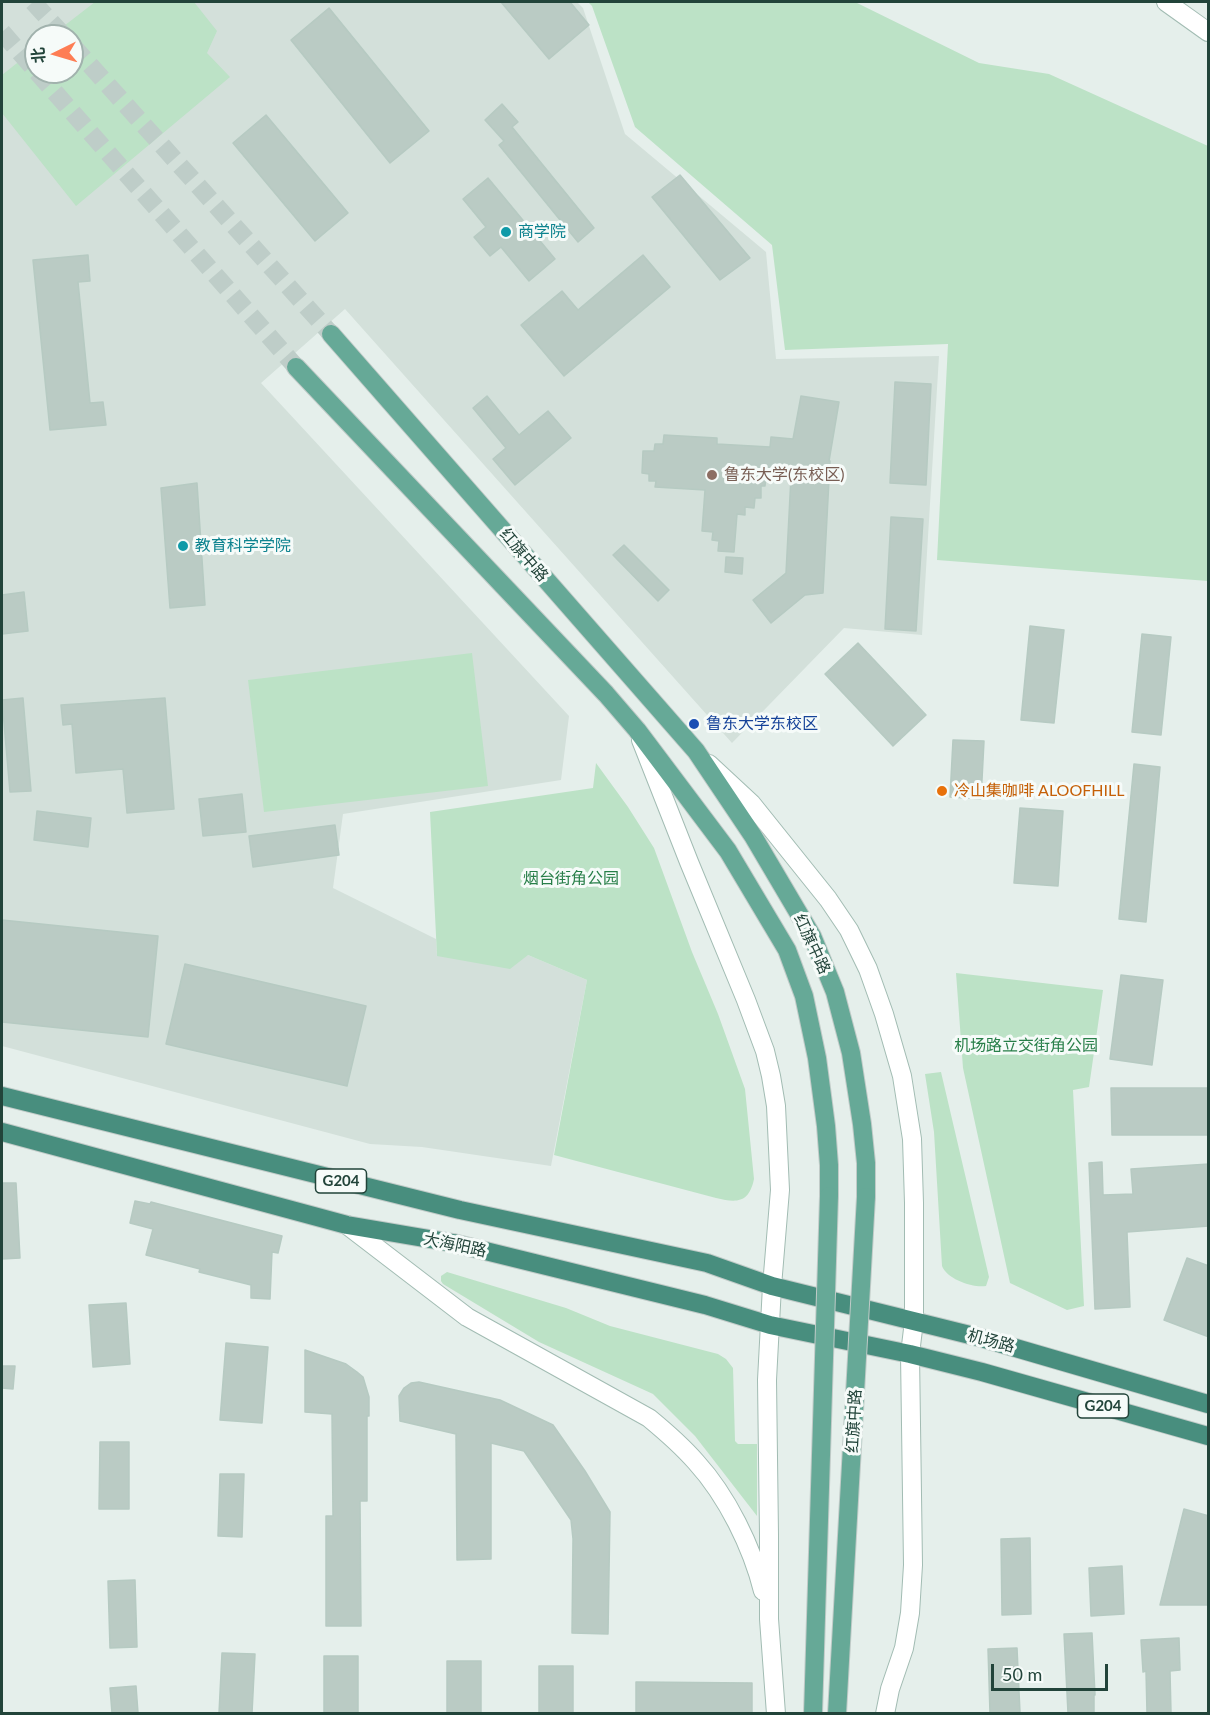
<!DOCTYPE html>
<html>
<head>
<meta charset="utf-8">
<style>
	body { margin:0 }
	#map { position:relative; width:1210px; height:1715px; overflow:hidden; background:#e5efeb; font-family:Lato,"Noto Sans SC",sans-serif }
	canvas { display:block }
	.frame { position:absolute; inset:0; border:3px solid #22443a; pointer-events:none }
	.north { position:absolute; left:24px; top:24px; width:60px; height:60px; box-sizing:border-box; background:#f6fbf9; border:2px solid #a1b2ad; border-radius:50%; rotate:265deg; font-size:16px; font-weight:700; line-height:24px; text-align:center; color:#22443a }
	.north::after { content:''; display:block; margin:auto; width:21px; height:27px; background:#fe7d54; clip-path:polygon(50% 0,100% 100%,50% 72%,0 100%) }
	.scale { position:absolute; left:991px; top:1664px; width:117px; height:27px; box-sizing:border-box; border:3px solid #22443a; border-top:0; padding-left:8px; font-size:18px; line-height:21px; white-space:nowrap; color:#22443a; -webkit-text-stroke:4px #f6fbf9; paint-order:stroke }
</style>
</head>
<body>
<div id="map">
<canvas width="1210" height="1715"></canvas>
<div class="frame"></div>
<div class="north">北</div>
<div class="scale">50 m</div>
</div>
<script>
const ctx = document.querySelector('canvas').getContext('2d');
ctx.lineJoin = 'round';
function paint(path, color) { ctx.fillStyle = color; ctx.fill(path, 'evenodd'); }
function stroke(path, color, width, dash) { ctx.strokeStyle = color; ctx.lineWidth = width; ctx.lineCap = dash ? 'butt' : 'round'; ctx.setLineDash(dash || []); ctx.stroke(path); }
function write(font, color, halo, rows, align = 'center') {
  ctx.font = font + ' Lato,"Noto Sans SC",sans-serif'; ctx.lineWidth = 6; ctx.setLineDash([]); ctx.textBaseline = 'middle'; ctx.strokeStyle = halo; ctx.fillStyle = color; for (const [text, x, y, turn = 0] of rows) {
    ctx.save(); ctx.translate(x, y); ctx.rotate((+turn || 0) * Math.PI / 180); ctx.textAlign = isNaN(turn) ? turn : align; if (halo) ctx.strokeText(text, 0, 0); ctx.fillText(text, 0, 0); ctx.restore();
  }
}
paint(new Path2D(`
	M2,2h575l6,6 42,126 141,118 10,107 163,-3 -17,279 -78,-7 -112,115 -387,-434 -84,74 308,333 -8,64 -218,34 -10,74 103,51 1,17 91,-1 59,25 -36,186 -129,-19 -52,-3 -368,-98zM36,36h36v36h-36z`), '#d3e0da');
paint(new Path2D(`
	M95,2h99l23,29 -10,22 23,24 -154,129 -74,-93v-38l34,-27v24h36v-36h-21z
	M588,2h267l124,61 70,11 159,72v435l-271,-21 11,-216 -163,6 -13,-105 -137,-118 -43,-121z
	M472,653l16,133 -224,26 -16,-132z
	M596,763l32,44 26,41 38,104 26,62 27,75 9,90c-5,24 -17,24 -38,19l-162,-43 33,-175 -59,-25 -18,14 -73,-13 -7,-144 163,-24z
	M956,973l147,17 -14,97 -16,3 11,216 -17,4 -57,-27 -47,-215z
	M941,1072l48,205 -3,9c-14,2 -39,-7 -44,-20l-8,-134 -9,-58z
	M447,1272l119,36 44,18 108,28 8,5 7,9 2,73 3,3h19v72l-62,-80 -42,-42 -114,-52 -96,-58 -2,-3v-5z`), '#bce2c6');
const building = new Path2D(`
	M501,2h69l19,23 -40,34z
	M329,8l100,123 -39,32 -99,-123z
	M502,104l16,18 -6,5 82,101 -16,14 -79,-97 5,-4 -19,-21z
	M266,115l82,98 -33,28 -82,-98z
	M680,175l70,83 -30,22 -68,-83z
	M488,178l67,81 -26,22 -28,-34 -11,9 -16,-19 12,-10 -23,-28z
	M88,255l2,26 -12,1 12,121 13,-1 3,23 -56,5 -17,-170z
	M643,255l27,32 -106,89 -43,-51 41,-34 16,19z
	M895,382l36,2 -5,101 -36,-2z
	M487,396l32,39 29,-24 23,27 -56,47 -22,-26 13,-11 -33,-40z
	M801,396l38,6 -10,59h1l-7,132 -18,2 -34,28 -18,-23 33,-27 5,-96 -25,-1 -1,10h-4v12h-6l-1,10 -9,-1v8l-8,-1 -3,38 -16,-1 1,-10 -7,-1 1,-8 -11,-1 3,-41 -50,-3 1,-6h-7v-7l-7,-1 1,-22h11l1,-7h8l1,-9 53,3v6l53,3 1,-10 22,2z
	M197,483l8,122 -35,3 -9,-120z
	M891,517l32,2 -7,112 -31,-2z
	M624,545l45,45 -11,11 -45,-46z
	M726,557l17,1 -1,16 -17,-2z
	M24,592l4,39 -26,3v-39z
	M1030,626l34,4 -10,93 -33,-3z
	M1142,634l29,3 -10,98 -29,-3z
	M858,643l68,72 -33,31 -68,-72z
	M23,698l8,93 -21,1 -8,-92z
	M165,698l9,111 -47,4 -4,-44 -47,4 -4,-49 -9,1 -2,-20z
	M953,740l31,1 -3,58 -31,-2z
	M1134,764l26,3 -14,155 -27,-3z
	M242,794l4,38 -43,4 -4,-37z
	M1020,808l43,3 -5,75 -44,-3z
	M37,811l54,7 -3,29 -54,-7z
	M335,825l4,30 -86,12 -4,-31z
	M2,920l156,16 -10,101 -146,-15z
	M185,964l181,42 -19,80 -181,-42z
	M1121,975l42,5 -11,85 -42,-6z
	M1111,1088h98v47h-97z
	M1102,1162l1,33 30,-1 -2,-25 78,-5v62l-82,6 3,75 -35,2 -6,-146z
	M2,1183h14l4,75 -18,1z
	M135,1201l15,3 1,-2 131,34 -4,17 -6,-1 -2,47 -19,-1v-13l-52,-13 1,-3 -54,-14 7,-26 -23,-6z
	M1187,1258l22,8v71l-45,-17z
	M126,1303l4,61 -37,3 -4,-62z
	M226,1343l42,4 -6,76 -42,-3z
	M305,1350l41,14 11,8 6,5 6,20v19h-2v85h-7l1,125h-35v-110h7l-1,-102 -27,-2z
	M2,1366h13l-2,23 -11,-1z
	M419,1382l81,18 53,25 32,46 25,41 -2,122 -36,-1 1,-94 -2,-19 -47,-69 -33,-8v116l-34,1 -1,-126 -56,-13 -1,-25 5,-8 7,-5z
	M100,1442h29v67h-30z
	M220,1474h24l-2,63 -24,-1z
	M1184,1509l25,7v89h-49z
	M1030,1538l1,76 -29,1 -1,-76z
	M1122,1566l2,48 -33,2 -2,-48z
	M135,1580l2,67 -27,1 -2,-67z
	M1092,1633l3,62h-1v18h-26l-4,-79z
	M1179,1638l1,32 -10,1 1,42h-24l-1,-42 -3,1 -2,-32z
	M1017,1648l3,65h-30l-2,-64z
	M222,1653l33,1 -3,59h-33z
	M324,1656h34v57h-34z
	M447,1661h34v52h-34z
	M539,1666h34v47h-34z
	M636,1682l116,1v30h-116z
	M136,1686l2,27h-26l-2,-25z`);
paint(building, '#bacbc4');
stroke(building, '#b6cac2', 1.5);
stroke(new Path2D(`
	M33,2l31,34
	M2,32l34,39
	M72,45l259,289
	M37,72l259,295`), '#becdc8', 18, [18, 9]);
const secondary = new Path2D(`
	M1166,2l42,30
	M641,740l48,122 57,138 19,51 6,25 5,30 4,84 -8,96 -5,94 2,155v84l7,95
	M709,764l42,39 77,96 21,31 19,39 16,45 18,62 10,63 2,64v118l-4,33 3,211 -3,48 -6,35 -14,41 -5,25
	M347,1225l120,92 182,101c17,14 33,28 47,44 31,34 56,85 67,129`);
const primary = new Path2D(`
	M331,334l365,417 57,85 59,100 23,56 16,61 11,71 4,39v34
	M296,367l310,327 31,36 91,121 59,99 17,46 13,62 9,68 3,39v31`);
const trunk = new Path2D(`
	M2,1096l458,114 247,53 65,23 206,51 230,67
	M2,1132l345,93 106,18 252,62 65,20 140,29 72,18 226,64`);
stroke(secondary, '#a2bcb3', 20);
stroke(primary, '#c1cbc8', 20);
stroke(trunk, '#c1cbc8', 20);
stroke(secondary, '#fff', 18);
stroke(primary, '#66a997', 18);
stroke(trunk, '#488e7e', 18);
const primaryBridge = new Path2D(`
	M813,1714l16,-518
	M837,1714l29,-517`);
stroke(primaryBridge, '#c1cbc8', 20, []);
stroke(primaryBridge, '#66a997', 18);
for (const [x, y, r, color] of [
	[506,232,6,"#0f9aa8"],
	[712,475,6,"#8d6e63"],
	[183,546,6,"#0f9aa8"],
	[694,724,6,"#1a4fb4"],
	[942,791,6,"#e8710a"]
]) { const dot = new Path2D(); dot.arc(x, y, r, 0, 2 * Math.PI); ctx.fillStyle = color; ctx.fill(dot); stroke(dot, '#f6fbf9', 2); }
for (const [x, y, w] of [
	[341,1181,51],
	[1103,1406,51]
]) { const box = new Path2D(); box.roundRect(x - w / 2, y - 12, w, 24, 4.5); ctx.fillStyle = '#f6fbf9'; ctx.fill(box); stroke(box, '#22443a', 1.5); }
write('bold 15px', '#22443a', null, [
	["G204",341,1181],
	["G204",1103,1406]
]);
write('16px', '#0d838f', '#f6fbf9', [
	["商学院",518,232],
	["教育科学学院",195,546]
], 'left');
write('16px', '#785e54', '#f6fbf9', [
	["鲁东大学(东校区)",724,475]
], 'left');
write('16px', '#22443a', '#f6fbf9', [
	["红旗中路",524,555,49],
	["红旗中路",812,944,65],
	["大海阳路",455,1245,12],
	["机场路",991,1341,15],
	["红旗中路",854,1421,-87]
]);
write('16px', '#164399', '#f6fbf9', [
	["鲁东大学东校区",706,724]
], 'left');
write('16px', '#c56008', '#f6fbf9', [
	["冷山集咖啡 ALOOFHILL",954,791]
], 'left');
write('16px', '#287f49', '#f6fbf9', [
	["烟台街角公园",571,879],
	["机场路立交街角公园",1026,1046]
]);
</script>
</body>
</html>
